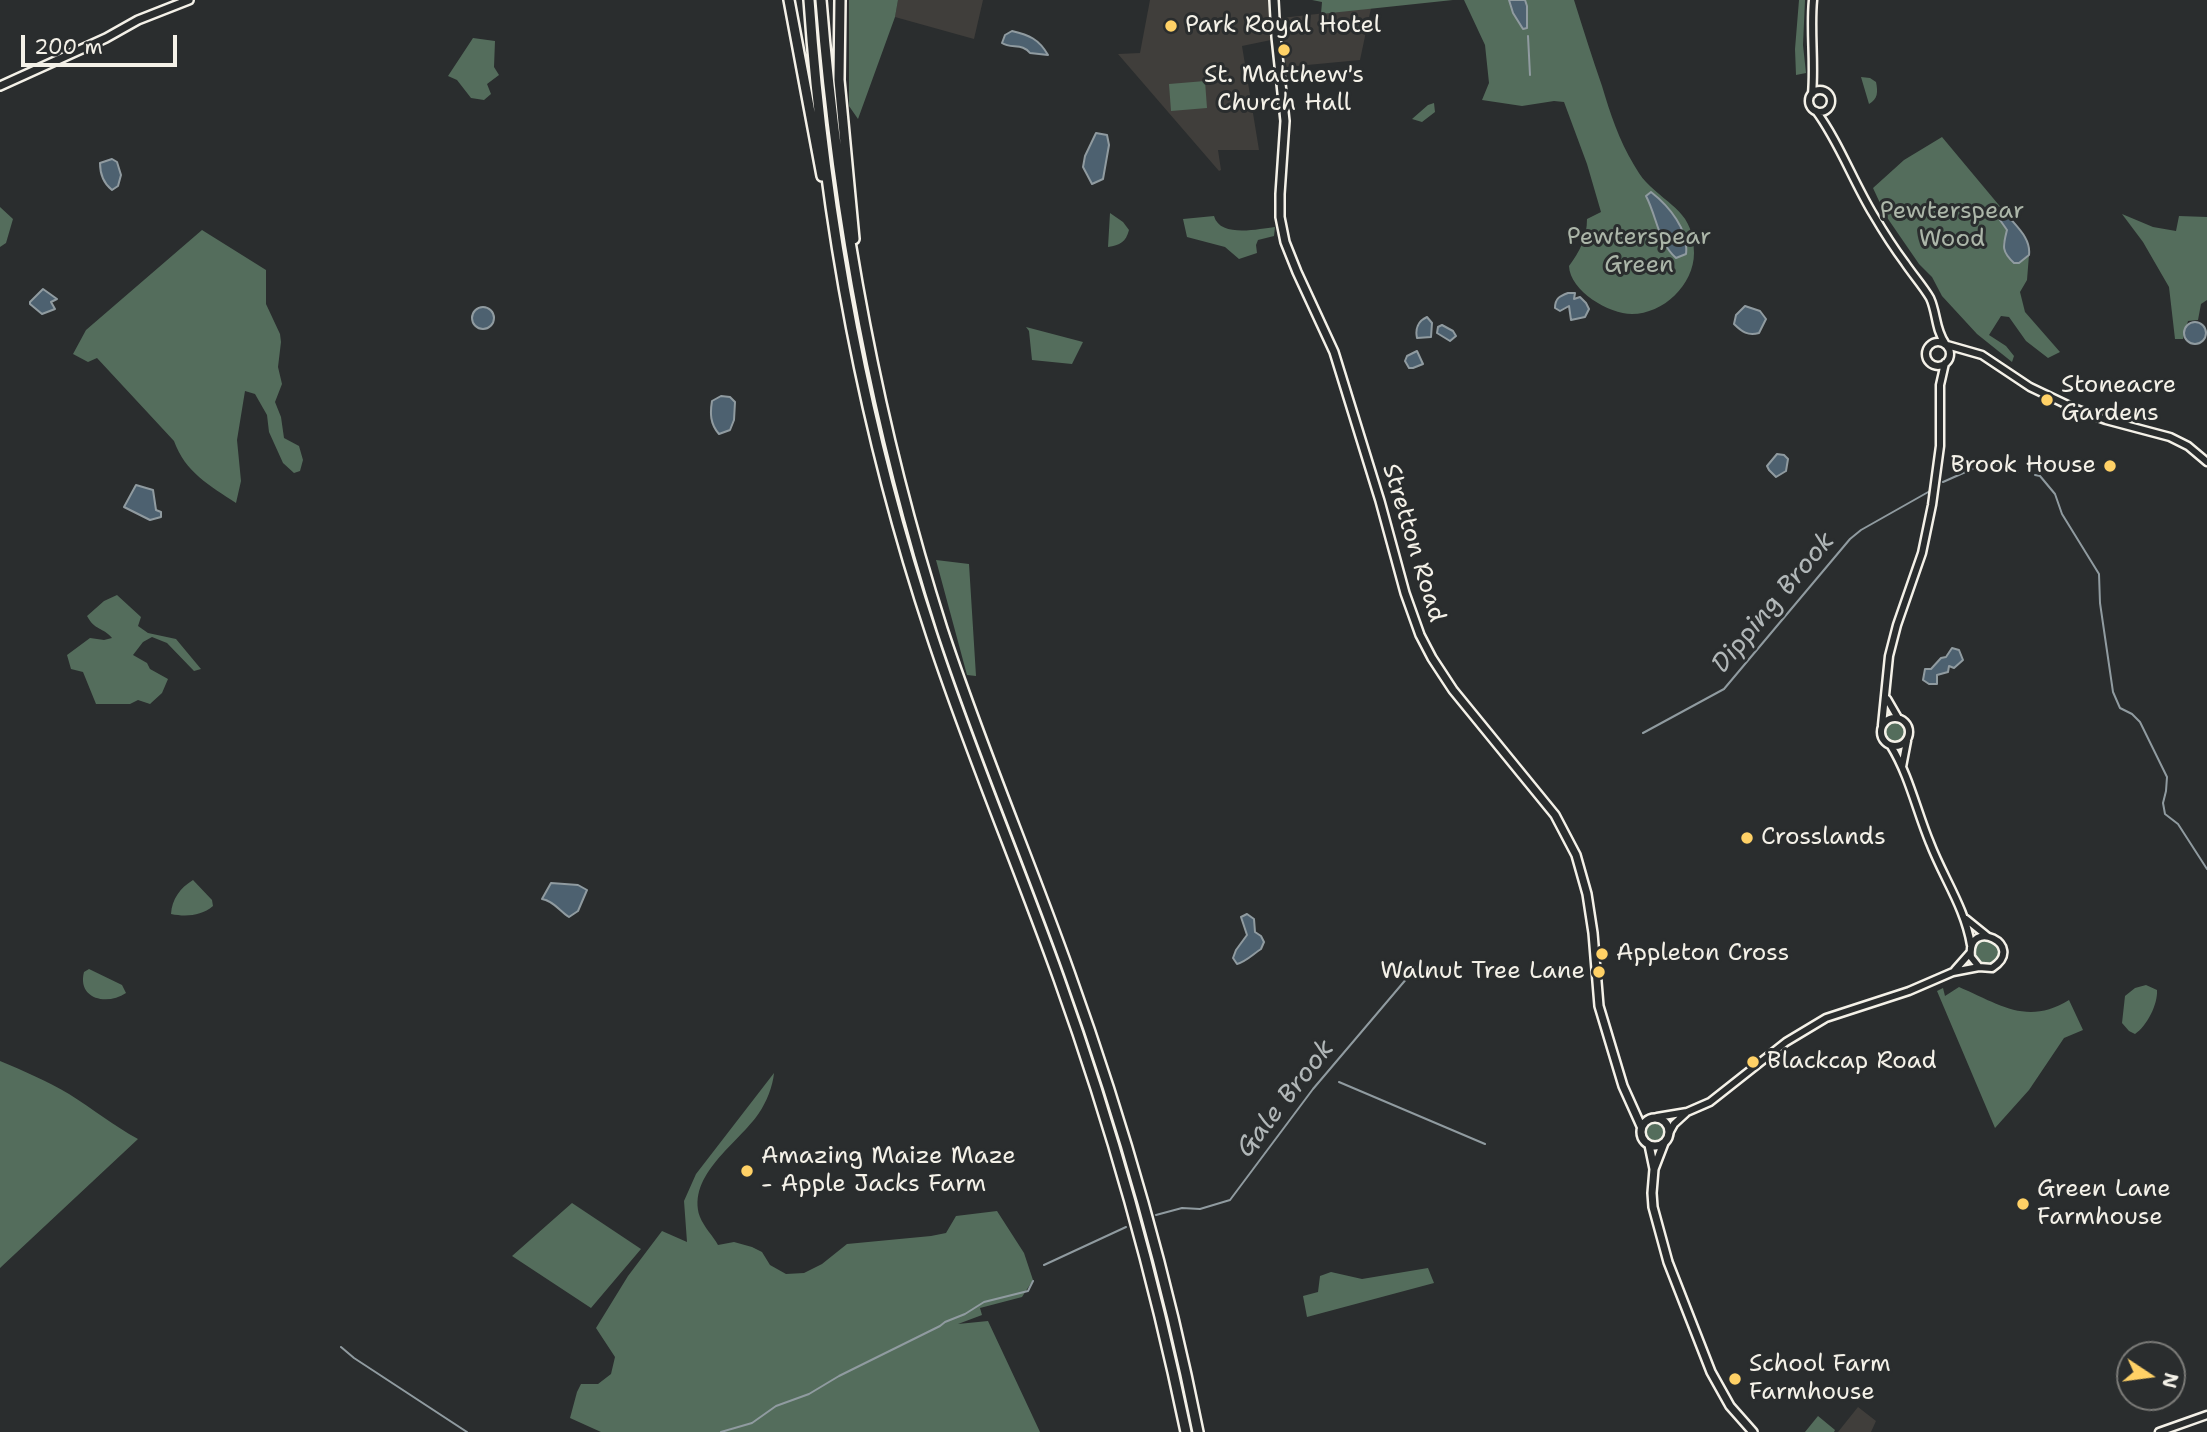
<!DOCTYPE html>
<html>
<head>
<meta charset="utf-8">
<style>
	body { margin:0 }
	#map { position:relative; width:2207px; height:1432px; overflow:hidden; background:#2a2d2e; font-family:"Shantell Sans",sans-serif }
	canvas { display:block }
	.north { position:absolute; left:2116px; top:1341px; width:70px; height:70px; box-sizing:border-box; background:#2a2d2e; border:2px solid #7b7b78; border-radius:50%; rotate:103deg; font-size:19px; font-weight:700; line-height:28px; text-align:center; color:#f4f1e8 }
	.north::after { content:''; display:block; margin:auto; width:24px; height:32px; background:#ffd166; clip-path:polygon(50% 0,100% 100%,50% 72%,0 100%) }
	.scale { position:absolute; left:21px; top:35px; width:156px; height:32px; box-sizing:border-box; border:4px solid #f4f1e8; border-top:0; padding-left:9px; font-size:21px; line-height:24px; white-space:nowrap; color:#f4f1e8; -webkit-text-stroke:5px #2a2d2e; paint-order:stroke }
</style>
</head>
<body>
<div id="map">
<canvas width="2207" height="1432"></canvas>
<div class="north">N</div>
<div class="scale">200 m</div>
</div>
<script>
const ctx = document.querySelector('canvas').getContext('2d');
ctx.lineJoin = 'round';
function paint(path, color) { ctx.fillStyle = color; ctx.fill(path, 'evenodd'); }
function stroke(path, color, width, dash) { ctx.strokeStyle = color; ctx.lineWidth = width; ctx.lineCap = dash ? 'butt' : 'round'; ctx.setLineDash(dash || []); ctx.stroke(path); }
function write(font, color, halo, rows, align = 'center') {
  ctx.font = font + ' "Shantell Sans",sans-serif'; ctx.lineWidth = 6; ctx.setLineDash([]); ctx.textBaseline = 'middle'; ctx.strokeStyle = halo; ctx.fillStyle = color; for (const [text, x, y, turn = 0] of rows) {
    ctx.save(); ctx.translate(x, y); ctx.rotate((+turn || 0) * Math.PI / 180); ctx.textAlign = isNaN(turn) ? turn : align; if (halo) ctx.strokeText(text, 0, 0); ctx.fillText(text, 0, 0); ctx.restore();
  }
}
paint(new Path2D(`
	M898,0h85l-9,39 -79,-22z
	M1150,0h121v40l-29,6 17,104h-41l3,20 -2,1 -101,-117 22,-1z
	M1371,8l-11,52 -74,7 -5,-49z
	M1858,1407l18,14 -5,11h-33z`), '#403e3b');
paint(new Path2D(`
	M849,0h49l-3,17 -37,102 -9,-13z
	M1312,0h141l-132,14 1,-12z
	M1464,0h110c9,29 18,57 28,86 8,27 17,54 32,79 3,5 7,12 12,17 24,25 48,30 48,71 0,32 -31,61 -62,61 -23,0 -62,-23 -63,-48 11,-15 18,-28 18,-47l14,-7 -14,-48 -23,-62 -10,-1 -32,5 -40,-6 7,-17 -4,-38z
	M1799,0h6l-2,45 3,28 -10,2 -1,-26z
	M473,38l22,3 -1,26 5,8 -12,9 4,10 -7,6 -13,-2 -14,-18 -9,-4z
	M1861,77l9,1 6,4c2,10 2,17 -7,22z
	M1205,81l2,27 -36,3 -2,-27z
	M1434,103l1,9 -13,10 -10,-3 16,-14z
	M1942,137l66,79 -8,4 7,10 -4,15 16,18 10,-8 -2,25 -7,12 5,20 35,40 -12,6 -22,-17 -17,-24 -8,-1 -12,19 17,11 8,10 -2,6 -35,-28 -35,-38 -10,-19 -13,-13 -33,-48 -13,-28 31,-28z
	M0,207l13,12 -7,24 -6,4z
	M1110,213l13,9 6,8c-3,12 -9,15 -21,17z
	M2122,214l31,13 23,4 3,-15 28,1v83l-6,4 -3,16 -10,1 -5,18h-8l-6,-52 -26,-45z
	M1214,216c6,22 44,13 61,11l-1,9 -16,4 -2,5 1,8 -18,6 -14,-12 -38,-10 -4,-18z
	M202,230l64,40v34l14,30 1,8 -3,25 4,17 -7,18 6,15 3,21 15,8 4,14 -3,11 -6,2 -11,-10 -14,-31 -2,-17 -12,-21 -10,-3 -8,49 4,41 -5,22c-26,-17 -51,-31 -62,-62l-77,-83 -9,4 -15,-8 13,-24z
	M1026,327l57,15 -11,22 -40,-4 -3,-29z
	M936,560l33,4 7,112 -9,-1z
	M117,595l24,22 -3,9 10,7 28,6 25,30 -7,2 -27,-28 -15,-6 -9,5 -10,13 14,8 3,6 18,10 -6,14 -12,11 -12,-4 -8,4h-34l-13,-32 -12,-3 -4,-14 23,-17 14,2 8,-2c-9,-11 -17,-7 -25,-22l17,-15z
	M1884 732a11 11 0 1 1 22 0a11 11 0 1 1-22 0Z
	M193,880l19,20 1,6c-12,10 -27,11 -42,8 1,-15 9,-26 22,-34z
	M1974 952a13 13 0 1 1 26 0a13 13 0 1 1-26 0Z
	M89,969l33,16 4,8c-19,13 -49,6 -42,-21z
	M2146,985l11,5c1,14 -10,36 -22,44l-6,-3 -7,-8 3,-27 10,-8z
	M1959,987c40,17 68,39 110,13l14,30 -19,8 -35,52 -34,38 -58,-137 6,-3 2,8z
	M0,1061c24,10 47,20 69,33 24,15 45,32 69,45l-138,129z
	M774,1073c-1,13 -8,30 -15,40 -20,30 -73,62 -59,104 4,10 13,19 18,28l16,-3 18,5 10,5 8,13 16,9 18,-1 18,-9 25,-20 84,-8 15,-3 10,-17 41,-5 27,42 9,27 -11,17 -42,11 2,7 -24,9 30,-3 52,111h-439l-31,-14 7,-26 4,-8h17l13,-10 4,-17 -19,-29 32,-52 34,-45 25,11 -3,-41 12,-27z
	M1643 1131a12 12 0 1 1 24 0a12 12 0 1 1-24 0Z
	M572,1203l69,46 -50,59 -79,-52z
	M1428,1268l6,15 -127,34 -4,-21 15,-4 2,-16 11,-4 31,7z
	M1818,1416l17,14 -1,2h-29z`), '#546d5c');
const water = new Path2D(`
	M1509,0h16l2,6v22l-4,1 -10,-16z
	M1012,31c17,4 27,8 36,24l-18,-2c-7,-10 -19,-4 -28,-10l3,-8z
	M1096,133l11,2 2,10 -6,34 -11,5 -9,-17 2,-11z
	M112,159l5,3 4,13 -3,11 -6,4c-9,-7 -12,-16 -12,-27z
	M1651,192c18,14 38,38 35,62l-10,4c-18,-16 -19,-41 -30,-62z
	M2008,216c10,12 23,23 21,39l-10,8h-5c-13,-12 -11,-17 -7,-33l-7,-10z
	M43,289l14,10 -6,3 4,7 -13,5 -12,-10v-2z
	M1568,293h7l-1,6 6,-2 6,6 3,6 -4,8 -14,3 -2,-14 -9,5 -5,-3c0,-10 5,-12 13,-15z
	M1745,306l15,5 6,8 -7,14c-11,3 -17,-1 -25,-9l2,-9z
	M472 318a11 11 0 1 1 22 0a11 11 0 1 1-22 0Z
	M1427,317l5,6 -1,14 -14,1c-2,-9 1,-17 10,-21z
	M2184 333a11 11 0 1 1 22 0a11 11 0 1 1-22 0Z
	M1442,325l11,6 3,5 -6,5 -13,-8 1,-6z
	M1417,351l6,13 -10,4h-4l-4,-7 2,-5z
	M721,396l9,1 5,5 -1,18 -4,10 -11,4c-9,-10 -9,-21 -7,-33z
	M1777,454l7,1 4,4 -2,12 -10,6 -7,-7 -2,-4z
	M136,485l17,5 3,20 5,2v5l-11,3 -26,-13z
	M1952,648l7,2 4,10 -9,8 -5,-2 -1,6 -11,3v9h-8l-6,-4 2,-11h6l10,-11 5,-1z
	M551,883l27,2 9,5 -9,21 -9,6c-9,-6 -17,-17 -27,-18z
	M1247,914l7,5 1,13 6,4 3,6 -3,7c-8,5 -14,12 -24,15l-4,-6 3,-8 11,-15 -6,-18z`);
paint(water, '#4d6170');
stroke(water, '#909ba0', 2);
stroke(new Path2D(`
	M1528,36l2,39
	M2035,475l5,1 15,18 7,20 37,60 1,29 13,89 7,16 12,6 8,8 27,55 -1,14 -3,12 2,11 13,10 29,45
	M1943,482l45,-20 30,10
	M1643,733l81,-44 126,-150 11,-9 69,-39
	M1339,1082l146,62
	M1156,1215l26,-7 18,1 30,-9 83,-111 106,-125
	M1044,1265l82,-38
	M341,1347l13,11 113,74
	M721,1432l31,-9 24,-17 33,-12 30,-18 101,-50 5,-4 20,-8 19,-12 44,-11 5,-10`), '#909ba0', 2);
const tertiary = new Path2D(`
	M1809 101a11 11 0 1 1 22 0a11 11 0 1 1-22 0Z
	M1812,94c3,-31 -2,-63 1,-94
	M1816,111c22,29 37,70 57,103 10,17 20,33 32,49 8,12 18,23 25,35 7,15 5,31 15,45
	M1926 354a12 12 0 1 1 24 0a12 12 0 1 1-24 0Z
	M1947,345l35,10 48,32 46,22 30,11 64,17 18,9 19,16
	M1887,699l11,19
	M1881 732a14 14 0 1 1 28 0a14 14 0 1 1-28 0Z
	M1882,725l7,-69 8,-31 25,-72 10,-48 8,-59v-61l5,-22
	M1891,746c18,29 26,66 39,97 13,34 35,65 41,102
	M1902,767l5,-26
	M1966,919l21,17
	M1955,970l15,-17
	M1657,1117l30,-5 23,-10 76,-60 40,-24 83,-27 44,-19 26,-5 13,1c36,-23 -26,-52 -21,-11l8,10
	M1669,1133l5,-9 12,-11
	M2159,1432l48,-17`);
const secondary = new Path2D(`
	M1274,0l2,37 9,84 -5,73v23l5,25 12,30 37,80 46,149 25,92 15,42 12,23 21,32 102,125 21,40 11,39 6,39 6,73 24,80 18,40
	M1641 1132a14 14 0 1 1 28 0a14 14 0 1 1-28 0Z
	M1664,1143l-10,26 -2,24 1,14 15,55 43,110 19,34 23,26
	M1649,1145l5,24`);
const primary = new Path2D(`
	M0,86l106,-48 32,-18 51,-20`);
const motorway = new Path2D(`
	M789,0l33,176
	M809,0c15,215 55,432 123,636 38,116 86,228 127,343 53,148 95,299 127,453
	M821,0c17,213 56,425 121,629 38,116 86,228 127,343 54,150 98,304 129,460
	M840,0l-1,80 15,159`);
stroke(tertiary, '#f4f1e8', 11);
stroke(secondary, '#f4f1e8', 12);
stroke(primary, '#f4f1e8', 12);
stroke(motorway, '#f4f1e8', 14);
stroke(tertiary, '#2a2d2e', 6);
stroke(secondary, '#2a2d2e', 7);
stroke(primary, '#2a2d2e', 7);
stroke(motorway, '#2a2d2e', 9);
for (const [x, y, r, color] of [
	[1171,26,7,"#ffd166"],
	[1284,50,7,"#ffd166"],
	[2047,400,7,"#ffd166"],
	[2110,466,7,"#ffd166"],
	[1747,838,7,"#ffd166"],
	[1602,954,7,"#ffd166"],
	[1599,972,7,"#ffd166"],
	[1753,1062,7,"#ffd166"],
	[747,1171,7,"#ffd166"],
	[2023,1204,7,"#ffd166"],
	[1735,1379,7,"#ffd166"]
]) { const dot = new Path2D(); dot.arc(x, y, r, 0, 2 * Math.PI); ctx.fillStyle = color; ctx.fill(dot); stroke(dot, '#2a2d2e', 2.5); }
write('24px', '#f4f1e8', '#2a2d2e', [
	["Park Royal Hotel",1185,26],
	["St. Matthew's",1284,76,"center"],
	["Church Hall",1284,104,"center"],
	["Stoneacre",2061,386],
	["Gardens",2061,414],
	["Brook House",2096,466,"right"],
	["Crosslands",1761,838],
	["Appleton Cross",1616,954],
	["Walnut Tree Lane",1585,972,"right"],
	["Blackcap Road",1767,1062],
	["Amazing Maize Maze",761,1157],
	["- Apple Jacks Farm",761,1185],
	["Green Lane",2037,1190],
	["Farmhouse",2037,1218],
	["School Farm",1749,1365],
	["Farmhouse",1749,1393]
], 'left');
write('24px', '#acb6a9', '#2a2d2e', [
	["Pewterspear",1952,212],
	["Wood",1952,240],
	["Pewterspear",1639,238],
	["Green",1639,266]
]);
write('24px', '#f4f1e8', '#2a2d2e', [
	["Stretton Road",1413,543,73]
]);
write('italic 26px', '#b1b7b8', '#2a2d2e', [
	["Dipping Brook",1774,603,-50],
	["Gale Brook",1286,1099,-52]
]);
</script>
</body>
</html>
